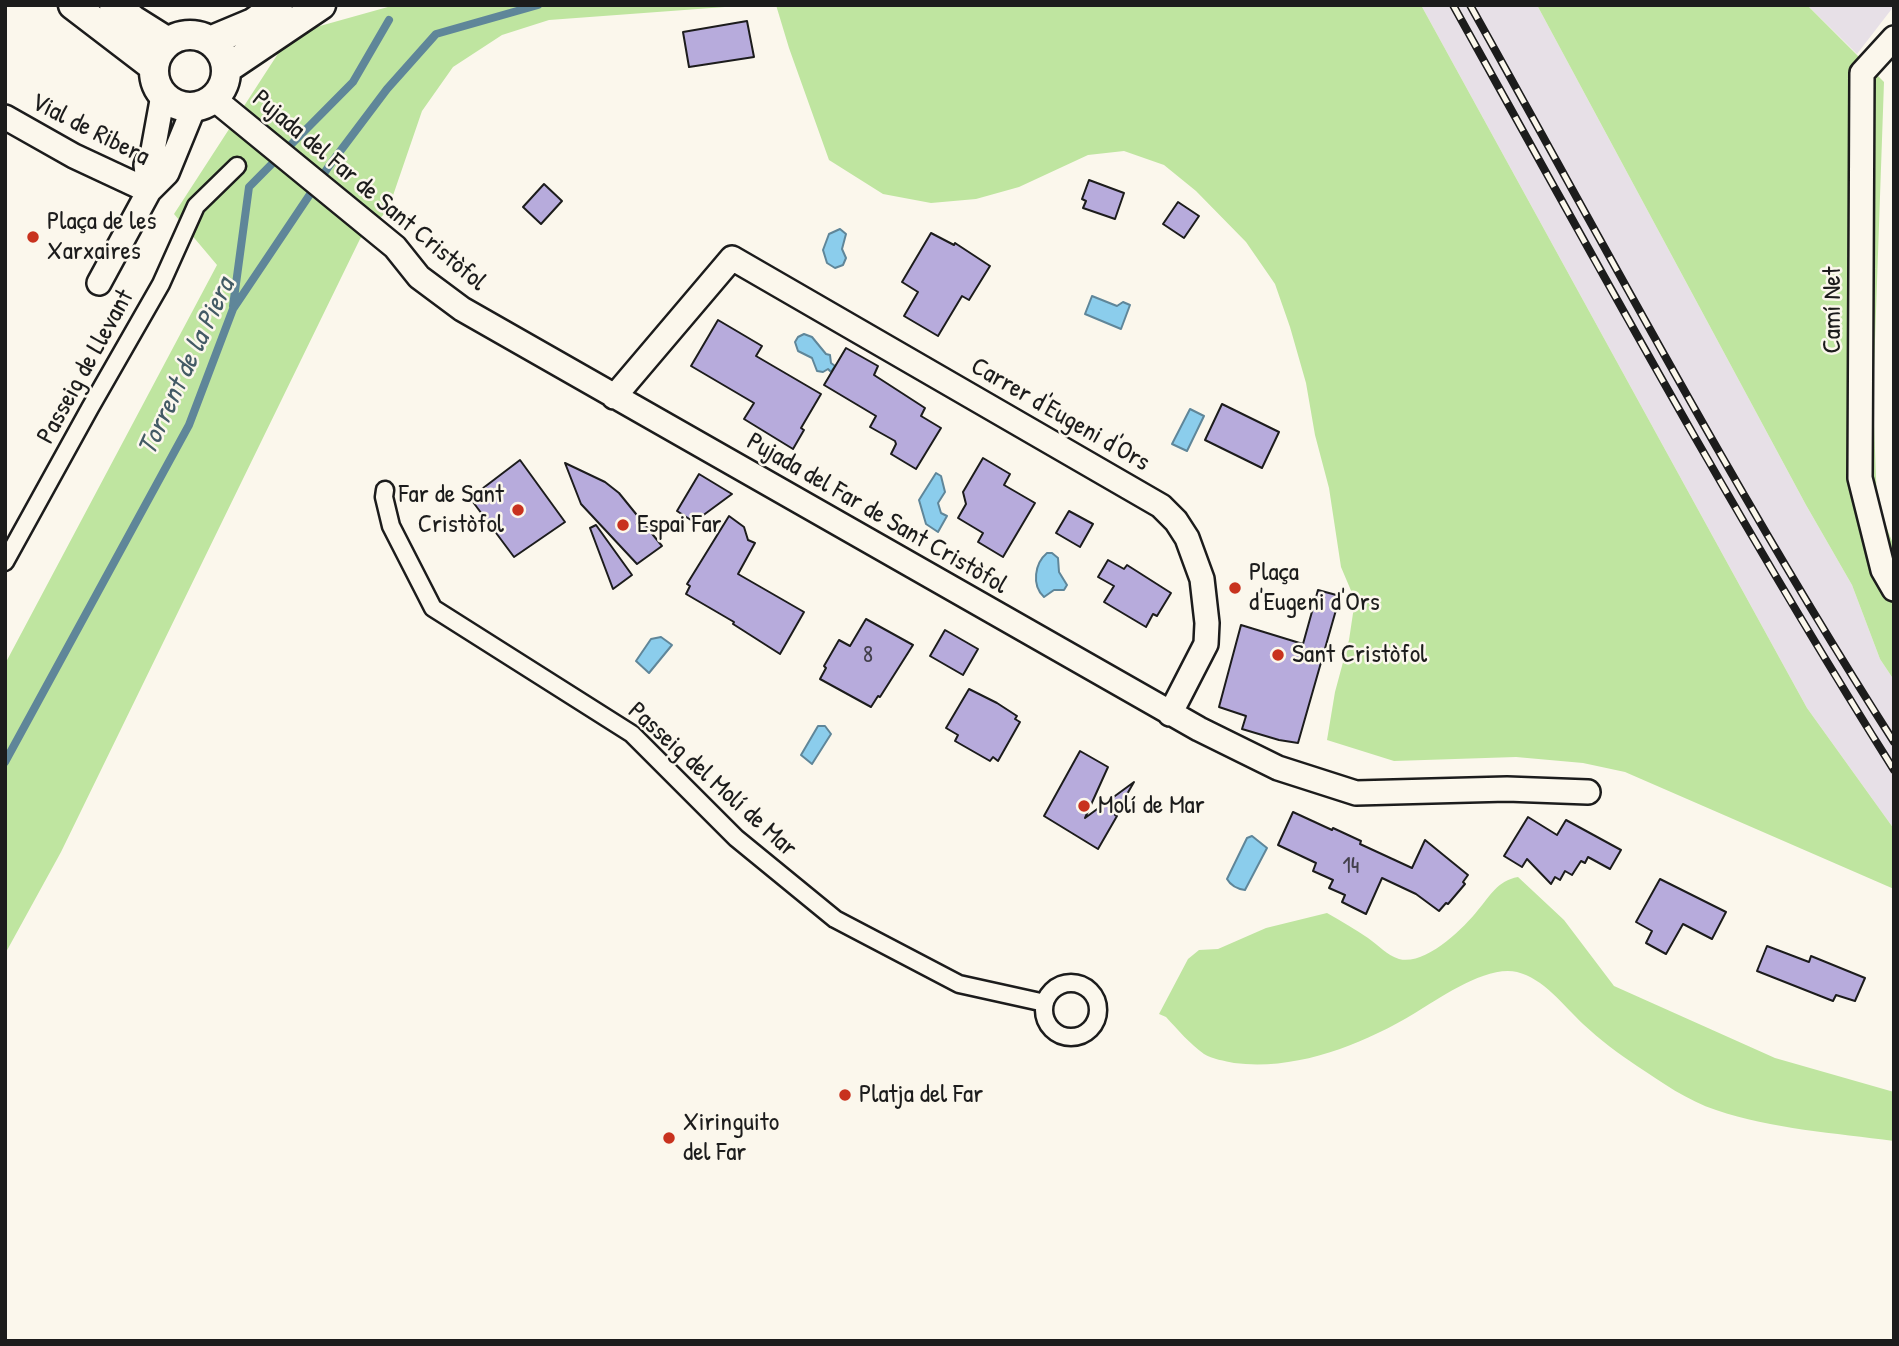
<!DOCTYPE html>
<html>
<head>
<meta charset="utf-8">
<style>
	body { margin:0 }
	#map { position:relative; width:1899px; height:1346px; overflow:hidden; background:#fbf7ec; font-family:"Patrick Hand",sans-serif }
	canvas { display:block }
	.frame { position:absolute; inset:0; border:7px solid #1c1c1c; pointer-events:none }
</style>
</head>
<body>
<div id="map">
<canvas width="1899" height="1346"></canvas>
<div class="frame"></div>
</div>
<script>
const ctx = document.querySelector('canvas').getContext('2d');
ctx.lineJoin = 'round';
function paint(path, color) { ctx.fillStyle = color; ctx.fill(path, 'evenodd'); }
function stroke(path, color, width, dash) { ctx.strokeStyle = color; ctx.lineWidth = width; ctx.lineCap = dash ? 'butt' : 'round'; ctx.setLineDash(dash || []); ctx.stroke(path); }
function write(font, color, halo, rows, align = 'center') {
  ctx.font = font + ' "Patrick Hand",sans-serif'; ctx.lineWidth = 5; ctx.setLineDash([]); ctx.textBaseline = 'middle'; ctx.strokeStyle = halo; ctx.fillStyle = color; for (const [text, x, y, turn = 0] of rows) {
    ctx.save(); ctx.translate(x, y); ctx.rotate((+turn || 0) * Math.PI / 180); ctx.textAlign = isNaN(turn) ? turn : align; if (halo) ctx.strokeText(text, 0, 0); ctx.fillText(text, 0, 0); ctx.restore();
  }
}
paint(new Path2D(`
	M1421,5h116l269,500 46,80 28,74 14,21v149l-87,-121z
	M1807,5h87v1l-37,48z`), '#e7e0e7');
paint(new Path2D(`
	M395,5h357l-203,15 -47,15 -49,32 -31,44 -34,99 -28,29 -299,613 -56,102v-290l212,-399 -43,-51 107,-165 21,-18z
	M776,5h645l386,703 87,121v60l-269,-117 -42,-9 -67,-6 -122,4 -67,-21 8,-48 14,-52 6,-40 -14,-33 -12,-79 -14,-53 -9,-52 -16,-56 -15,-43 -29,-42 -50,-51 -32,-26 -40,-14 -36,4 -69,32 -43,12 -45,4 -48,-9 -54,-34 -40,-112z
	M1537,5h270l77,77 -11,315 4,107 17,42v134l-14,-21 -28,-74 -46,-80z
	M1518,877l46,43 50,66 161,72 119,34v49c-59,-8 -122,-12 -178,-31 -28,-9 -55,-28 -79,-44 -18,-12 -38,-27 -54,-42 -19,-18 -40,-46 -66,-52 -31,-7 -77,26 -102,41 -53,32 -119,58 -181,50 -9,-2 -22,-4 -30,-9 -14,-10 -26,-24 -38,-37l-7,-3 29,-55 11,-9 19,-1 48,-21 61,-15c14,8 28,16 41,25 11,8 19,17 31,21 26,7 64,-30 79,-49 13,-15 19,-29 40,-33z`), '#bfe5a0');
const water = new Path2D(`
	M840,229l6,5 -4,15 4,9 -3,7 -8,3 -8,-5 -4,-13 6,-16z
	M1092,296l25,10 6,-4 7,3 -9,24 -36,-15z
	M804,334l8,3 14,17 4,1 1,8 4,3 -4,6 -3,-3 -5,3 -6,-1 -5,-13 -14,-7 -3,-9 3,-5z
	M1190,409l14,7 -17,35 -15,-7z
	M936,473l5,3 4,16 -7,11 3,10 6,3 -9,16 -12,-8 -7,-24z
	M1047,553h5l6,5 1,14 8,13 -3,5h-10l-10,7c-13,-12 -9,-34 3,-44z
	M661,637l11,8 -23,28 -13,-12 15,-22z
	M818,726h7l6,8 -19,30 -11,-9z
	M1252,836l15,12 -22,42c-7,-1 -14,-4 -18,-11l20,-41z`);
paint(water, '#8bcdec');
stroke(water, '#5f8699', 2);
stroke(new Path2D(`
	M233,306l16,-119 104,-105 36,-62
	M5,762l184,-337 44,-116 96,-143 58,-77 49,-55 102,-29`), '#5f8699', 8);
const building = new Path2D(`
	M747,21l7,36 -65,10 -6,-35z
	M1089,180l35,13 -9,26 -32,-11 3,-7 -4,-2z
	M544,184l18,17 -21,23 -18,-17z
	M1178,202l21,14 -15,22 -21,-14z
	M931,233l23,12 1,-2 35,23 -21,34 -7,-4 -24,40 -34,-20 14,-24 -16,-10z
	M718,320l44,26 -6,10 65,38 -20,34 3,2 -11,19 -49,-30 10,-16 -63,-37z
	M846,348l32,18 -4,9 51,33 -4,8 20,12 -25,41 -25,-15 5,-10 -1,-3 -25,-14 6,-11 -52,-31z
	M1222,404l57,28 -17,36 -57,-28z
	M983,458l27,16 -6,11 31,18 -32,54 -25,-15 5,-9 -25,-15 8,-14 -3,-12z
	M520,460l45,62 -51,35 -44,-59z
	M565,463l40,19 14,11 43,53 -25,18 -56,-60z
	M699,474l33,20 -38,28 -17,-11z
	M1069,511l24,13 -13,23 -24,-14z
	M729,516l15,11 4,13 7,3 -17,31 66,38 -24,42 -47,-30 1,-2 -48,-28 4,-8 -3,-2z
	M596,525l36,50 -19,14 -23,-61z
	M1108,560l16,9 3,-4 44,28 -14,23 -4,-2 -7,13 -42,-25 10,-16 -16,-9z
	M1318,590l22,6 -42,147 -19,-3 -37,-11 4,-13 -27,-9 22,-82 62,19z
	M866,619l47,26 -33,52 -2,-1 -7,11 -51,-28 6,-11 -2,-2 15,-26 11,6z
	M945,630l33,19 -15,26 -33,-19z
	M969,689l28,14 20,13 -2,3 5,3 -22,39 -5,-4 -3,4 -35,-20 3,-6 -12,-7z
	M1080,751l28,16 -23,51 49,-36 -19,33 2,1 -19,33 -54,-33z
	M1293,812l39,18 1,-2 28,13 -1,3 52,24 13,-28 43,35 -5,7 2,2 -17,20 -2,-1 -7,8 -23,-17 -34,-16 -16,36 -24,-12 3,-7 -16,-7 4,-8 -20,-9 3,-8 -38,-18z
	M1528,817l29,18 9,-15 55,30 -11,19 -22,-12 -3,6 -4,-2 -9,14 -7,-4 -5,9 -5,-3 -4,7 -24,-25 -5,8 -18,-11z
	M1660,879l66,33 -14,27 -29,-15 -17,30 -20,-11 6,-12 -16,-9z
	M1767,946l42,16 2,-6 54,22 -10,23 -19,-6 -3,6 -76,-30z`);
paint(building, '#b7abdc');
stroke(building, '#1c1c1c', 2);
const pedestrian = new Path2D(`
	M385,490l-1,7 7,29 42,82 199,126 104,104 99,81 124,65 86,19
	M5,562l85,-154 71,-124 35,-78 41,-40
	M1044 1010a27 27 0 1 1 54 0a27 27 0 1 1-54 0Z`);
const minor = new Path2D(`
	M1894,38l-32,35 -2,405 23,92 11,19
	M213,98l182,149 24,30 43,32 737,420 79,39 78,25 151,-4 81,3
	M5,117l69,39 75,35
	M149,191l-3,-26 7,-15 10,-55
	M99,283l50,-92 18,-18 27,-66
	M614,397l118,-139 429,248 15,15 11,17 15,41 5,44 -1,21 -36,70`);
const tertiary = new Path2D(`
	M73,5l81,62
	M114,5l19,15 35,22
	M154 71a36 36 0 1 1 72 0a36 36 0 1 1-72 0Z
	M210,41l43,-18 25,-18
	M226,69l95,-64`);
stroke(pedestrian, '#1c1c1c', 21);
stroke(minor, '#1c1c1c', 28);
stroke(tertiary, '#1c1c1c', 33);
stroke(pedestrian, '#fbf7ec', 16);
stroke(minor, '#fbf7ec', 23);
stroke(tertiary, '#fbf7ec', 28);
const rail = new Path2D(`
	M1453,5c143,257 284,516 441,765
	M1470,5c138,247 271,498 424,737`);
stroke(rail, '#1c1c1c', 8);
stroke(rail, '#fbf7ec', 5, [16]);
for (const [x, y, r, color] of [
	[33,237,7,"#c8321e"],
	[518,510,7,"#c8321e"],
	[623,525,7,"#c8321e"],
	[1235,588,7,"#c8321e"],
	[1278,655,7,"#c8321e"],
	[1084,806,7,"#c8321e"],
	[845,1095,7,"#c8321e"],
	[669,1138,7,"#c8321e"]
]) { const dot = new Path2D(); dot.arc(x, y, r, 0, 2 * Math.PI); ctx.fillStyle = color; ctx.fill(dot); stroke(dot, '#fbf7ec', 2.5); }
write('23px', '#43404c', null, [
	["8",868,656],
	["14",1351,867]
]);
write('26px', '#1c1c1c', '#fbf7ec', [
	["Vial de Ribera",90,130,27],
	["Pujada del Far de Sant Cristòfol",369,191,40],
	["Camí Net",1833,310,-90],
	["Passeig de Llevant",86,367,-61],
	["Carrer d'Eugeni d'Ors",1060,415,30],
	["Pujada del Far de Sant Cristòfol",877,514,30],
	["Passeig del Molí de Mar",712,780,42]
]);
write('26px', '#1c1c1c', '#fbf7ec', [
	["Plaça de les",47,222],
	["Xarxaires",47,252],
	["Far de Sant",504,495,"right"],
	["Cristòfol",504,525,"right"],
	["Espai Far",637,525],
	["Plaça",1249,573],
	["d'Eugeni d'Ors",1249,603],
	["Sant Cristòfol",1292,655],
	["Molí de Mar",1098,806],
	["Platja del Far",859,1095],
	["Xiringuito",683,1123],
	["del Far",683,1153]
], 'left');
write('italic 28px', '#435a65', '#fbf7ec', [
	["Torrent de la Piera",187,367,-65]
]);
</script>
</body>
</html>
